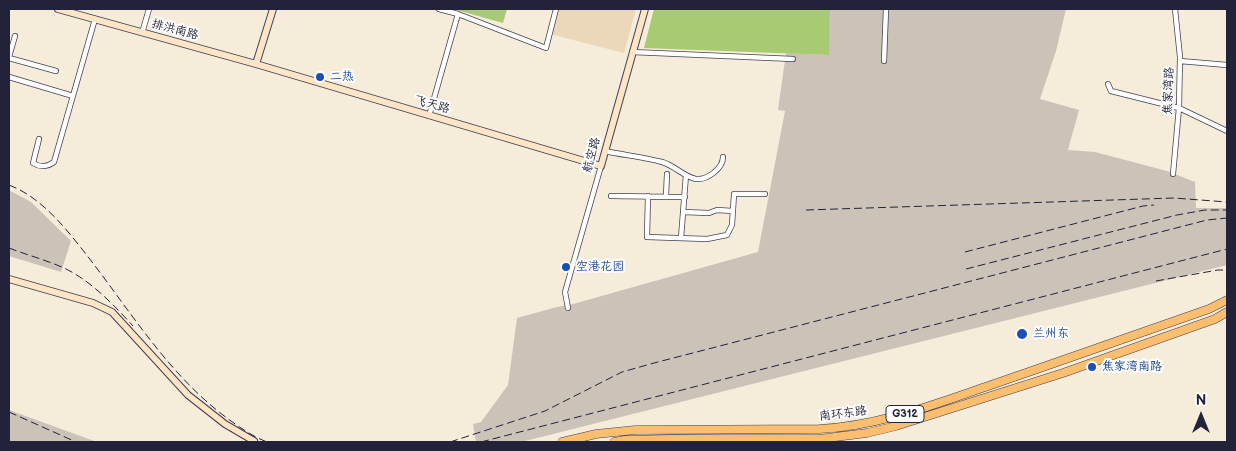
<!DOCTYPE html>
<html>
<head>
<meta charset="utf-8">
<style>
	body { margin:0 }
	#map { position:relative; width:1236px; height:451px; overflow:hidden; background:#f5ecd9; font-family:"Balsamiq Sans",sans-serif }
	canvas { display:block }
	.frame { position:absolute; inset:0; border:10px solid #22223b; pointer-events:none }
	.north { position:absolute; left:1176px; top:391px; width:50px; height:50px; -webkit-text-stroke:4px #fff; paint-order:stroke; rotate:0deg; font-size:14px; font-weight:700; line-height:20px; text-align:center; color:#22223b }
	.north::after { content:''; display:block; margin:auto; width:18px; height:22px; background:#22223b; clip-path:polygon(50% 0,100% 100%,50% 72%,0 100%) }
</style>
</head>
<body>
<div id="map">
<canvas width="1236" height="451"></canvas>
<div class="frame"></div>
<div class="north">N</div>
</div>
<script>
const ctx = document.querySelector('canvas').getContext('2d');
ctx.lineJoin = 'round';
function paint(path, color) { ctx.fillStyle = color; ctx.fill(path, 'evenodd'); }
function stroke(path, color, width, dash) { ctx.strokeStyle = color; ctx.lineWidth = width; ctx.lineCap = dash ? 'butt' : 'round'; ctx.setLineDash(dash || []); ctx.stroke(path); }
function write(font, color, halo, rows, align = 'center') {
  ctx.font = font + ' "Balsamiq Sans","LXGW WenKai TC",sans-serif'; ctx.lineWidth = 4; ctx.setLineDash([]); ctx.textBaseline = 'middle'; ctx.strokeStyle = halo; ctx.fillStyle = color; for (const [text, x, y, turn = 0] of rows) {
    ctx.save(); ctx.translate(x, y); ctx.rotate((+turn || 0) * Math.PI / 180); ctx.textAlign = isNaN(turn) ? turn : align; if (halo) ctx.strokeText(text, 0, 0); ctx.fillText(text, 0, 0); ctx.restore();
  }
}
paint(new Path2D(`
	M557,9h79l-12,44 -74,-19z`), '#ebd8ba');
paint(new Path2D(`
	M830,9h236l-10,42 -16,48 39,11 -11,40 27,2 72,19 28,11 1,26h31v57l-706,177h-45l-3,-18 8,-2 27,-37 9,-67 40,-11 16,-3 185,-52 27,-141 -7,-1 8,-57 42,2z
	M9,190l22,12 40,39 -10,31 -52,-16z
	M9,410l88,32h-88z`), '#cbc3b8');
paint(new Path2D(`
	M453,9h54l-4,14z
	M654,9h176l-1,46 -185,-7z`), '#a7ca73');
const street = new Path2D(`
	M458,14l88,34 10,-39
	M142,33l7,-24
	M632,52l161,7
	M9,57l6,-21
	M9,58l47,13
	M884,61l2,-52
	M1180,61l47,4
	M9,77l64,19
	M1108,84l3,7 68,17 48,23
	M429,116l29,-102 -19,-5
	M39,139l-6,24c8,5 14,4 21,-1l41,-143
	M605,151c18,4 38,6 57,11 12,3 22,15 34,17 12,1 27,-11 27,-22
	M1173,174l6,-66 1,-51 -5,-48
	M611,196l74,1
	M648,196l-1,41 60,2 20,-4 5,-10 2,-31h31
	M666,196l1,-22
	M683,212l26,1 8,-3 16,1
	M681,238l5,-63
	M568,308l-3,-16 36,-126`);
const secondary = new Path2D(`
	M58,9l198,55 345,102 44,-157
	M256,64l17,-55
	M9,279l84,24 19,9 76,83 37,29 29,17`);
const highway = new Path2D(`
	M562,442l34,-8 39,-4 184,-1c60,-3 116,-25 172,-44 73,-25 146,-51 218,-76l18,-9
	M614,442l11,-2 45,-1h149l48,-6 29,-7 167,-53 152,-54 12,-7`);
stroke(street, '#424053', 6);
stroke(secondary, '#424053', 8);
stroke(highway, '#424053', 9);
stroke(street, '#fff', 4.5);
stroke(secondary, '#fde5c5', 6);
stroke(highway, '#fbbe6e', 8);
stroke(new Path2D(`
	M9,185c34,13 58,45 80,73 44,57 83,121 142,163 11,8 23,16 36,21
	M806,210l368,-12 53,4
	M9,248c18,7 37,12 55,20 26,12 50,37 69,58
	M965,252l178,-46 11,-1
	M966,269l211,-54 28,-5h22
	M1156,281l62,-11h9
	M9,412l67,30
	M450,442l95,-31 77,-39 32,-9 553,-143 20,-2
	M481,442l746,-193`), '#22223b', 1, [8, 4]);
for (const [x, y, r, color] of [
	[320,77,5,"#1a4fb4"],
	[566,267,5,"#1a4fb4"],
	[1022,334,6,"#1a4fb4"],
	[1092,367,5,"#1a4fb4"]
]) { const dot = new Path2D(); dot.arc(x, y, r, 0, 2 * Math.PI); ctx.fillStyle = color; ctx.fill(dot); stroke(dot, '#fff', 2); }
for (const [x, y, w] of [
	[905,414,38]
]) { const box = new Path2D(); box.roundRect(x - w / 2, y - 8.5, w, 17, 4); ctx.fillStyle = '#fff'; ctx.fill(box); stroke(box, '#22223b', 1); }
write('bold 11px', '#22223b', null, [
	["G312",905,414]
]);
write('12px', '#22223b', '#fff', [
	["排洪南路",175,30,15],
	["焦家湾路",1169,91,-88],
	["飞天路",432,105,16],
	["航空路",592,155,-75],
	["南环东路",843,414,-7]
]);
write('12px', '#164399', '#fff', [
	["二热",330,77],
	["空港花园",576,267],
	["兰州东",1033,334],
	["焦家湾南路",1102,367]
], 'left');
</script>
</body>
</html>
